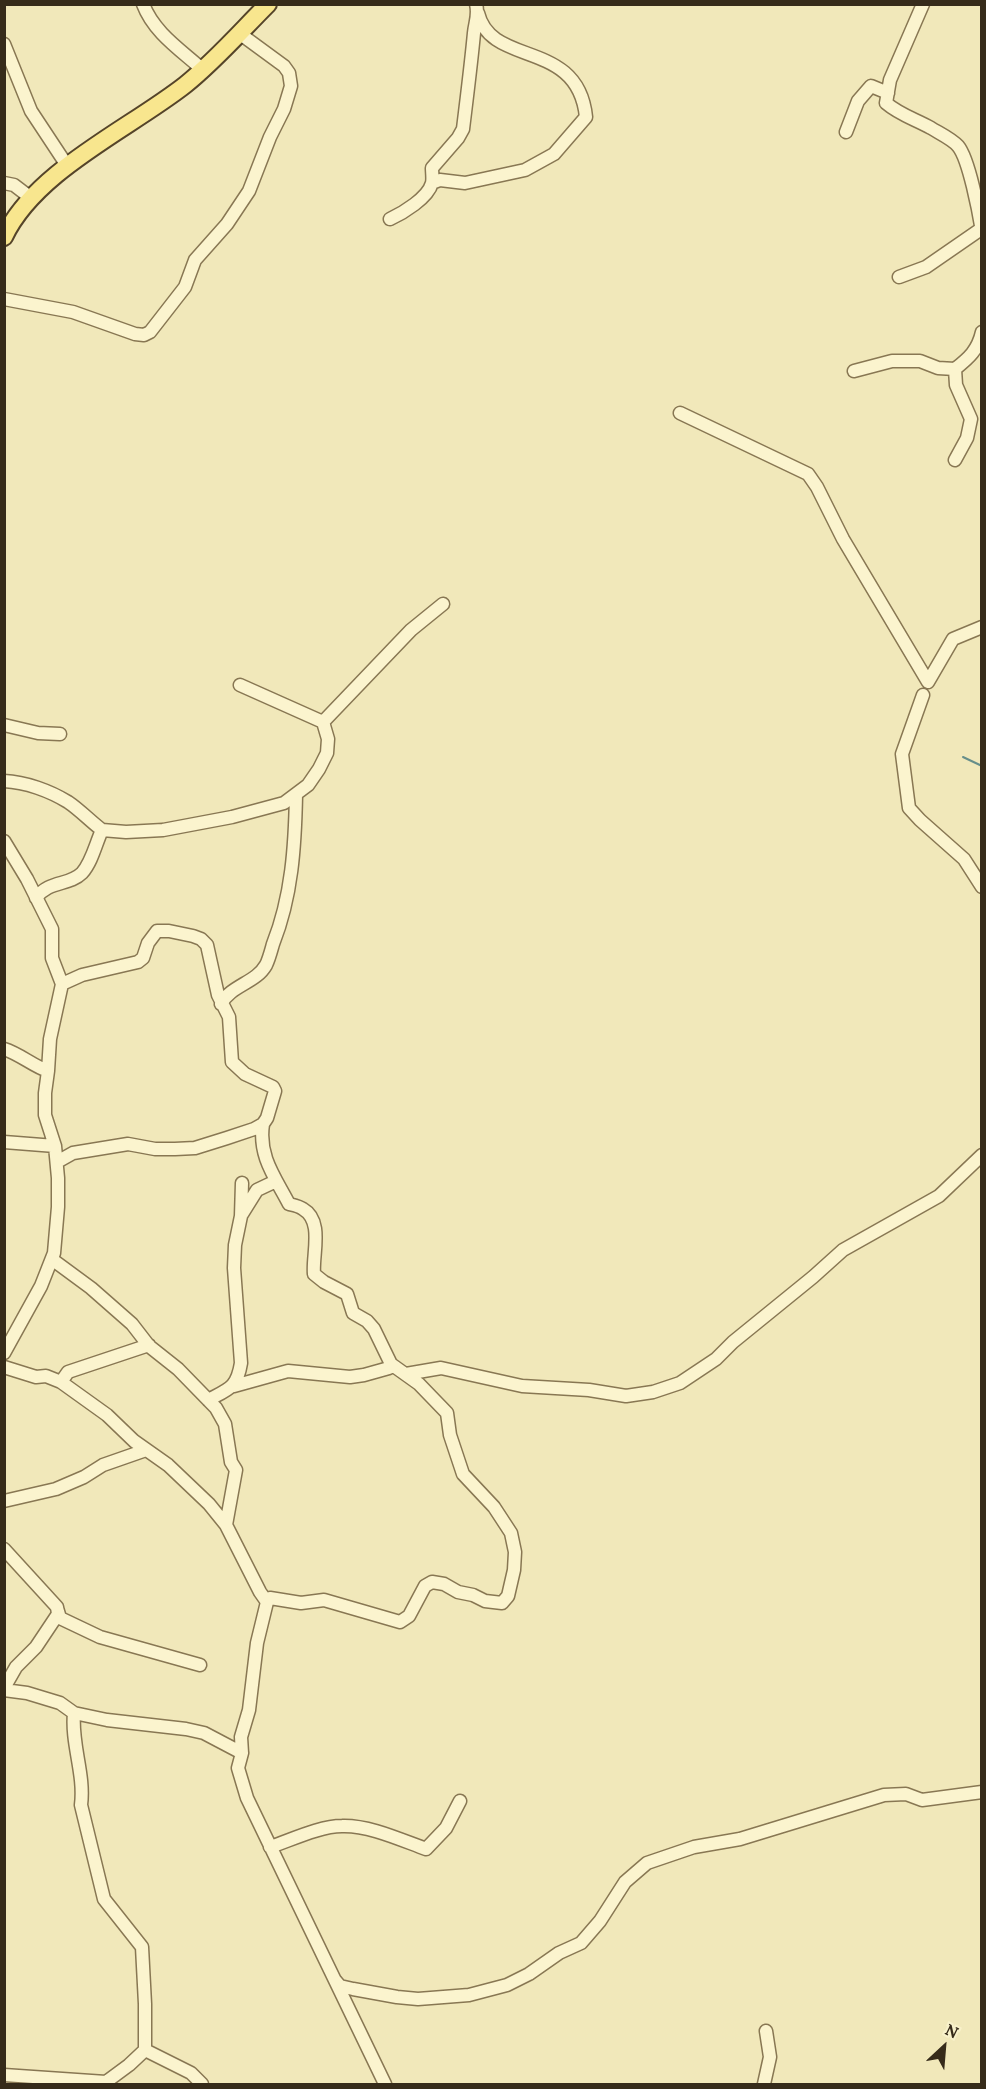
<!DOCTYPE html>
<html>
<head>
<meta charset="utf-8">
<style>
	body { margin:0 }
	#map { position:relative; width:986px; height:2089px; overflow:hidden; background:#f1e8ba; font-family:Lora,serif }
	canvas { display:block }
	.frame { position:absolute; inset:0; border:6px solid #362b1a; pointer-events:none }
	.north { position:absolute; left:914px; top:2017px; width:60px; height:60px; -webkit-text-stroke:4px #f8f1ca; paint-order:stroke; rotate:26deg; font-size:16px; font-weight:700; line-height:24px; text-align:center; color:#362b1a }
	.north::after { content:''; display:block; margin:auto; width:21px; height:27px; background:#362b1a; clip-path:polygon(50% 0,100% 100%,50% 72%,0 100%) }
</style>
</head>
<body>
<div id="map">
<canvas width="986" height="2089"></canvas>
<div class="frame"></div>
<div class="north">N</div>
</div>
<script>
const ctx = document.querySelector('canvas').getContext('2d');
ctx.lineJoin = 'round';
function stroke(path, color, width, dash) { ctx.strokeStyle = color; ctx.lineWidth = width; ctx.lineCap = dash ? 'butt' : 'round'; ctx.setLineDash(dash || []); ctx.stroke(path); }
stroke(new Path2D(`
	M963,757l19,9`), '#668e8a', 2);
const minor = new Path2D(`
	M143,4c11,29 38,46 60,66
	M923,4l-33,76 -4,23c14,12 29,16 45,25 8,5 21,11 27,18 11,13 21,67 24,85
	M4,44l27,67 37,56
	M846,132l12,-31 13,-15 17,7
	M4,183l10,2 17,13
	M432,183l8,-3 25,3 60,-13 29,-16 32,-37c-8,-79 -95,-49 -108,-104
	M390,219c13,-6 38,-21 42,-36 1,-4 0,-11 0,-15l26,-30 5,-9c4,-33 8,-64 11,-96 1,-11 5,-18 2,-29
	M899,277l27,-10 55,-38
	M4,299l69,13 62,22 9,1 6,-3 35,-45 10,-27 32,-36 22,-33 21,-54 14,-28 7,-23 -2,-13 -5,-7 -45,-33
	M854,371l38,-10h28l18,7 17,1c14,-11 23,-19 27,-37
	M680,413l128,61 9,13 26,52 85,143 25,-43 29,-12
	M955,460l12,-22 4,-19 -15,-34 -1,-16
	M923,695l-21,59 7,54 11,12 44,39 18,28
	M323,722l88,-92 32,-26
	M4,725l34,8 22,1
	M4,781c22,1 46,10 64,21 12,8 22,19 34,28
	M4,841l23,38 25,50v29l10,26 -12,55 -2,32 -3,22v22l10,31 3,32v29l-4,46 -13,33 -37,67
	M36,898c13,-18 33,-12 46,-25 10,-11 14,-30 20,-43l24,2 37,-2 69,-13 52,-14 24,-18 11,-16 8,-16 1,-14 -5,-17 -83,-37
	M221,1004c10,-19 35,-21 45,-39 3,-6 5,-14 7,-21 19,-48 22,-98 23,-149
	M4,1049c16,5 29,17 44,22
	M4,1142l51,4
	M57,1162l16,-9 55,-9 27,5h20l20,-1 32,-10 27,-9 9,-5 4,-6 8,-27 -2,-4 -28,-13 -13,-12 -3,-45 -11,-22 -11,-50 -6,-6 -8,-3 -24,-5h-12l-9,12 -5,15 -5,4 -56,13 -20,9
	M242,1214l15,-24 19,-9
	M53,1260l38,28 41,36 17,22 29,23 38,39 9,16 6,38 5,8 -10,55
	M4,1367l32,10 10,-1 15,6 46,33 27,26 34,24 41,39 17,21 34,67 7,10 -10,41 -8,67 -8,27 1,16
	M406,1374l35,-6 81,18 67,4 37,6 27,-4 27,-9 36,-24 17,-17 80,-65 30,-27 96,-54 43,-41
	M61,1382l7,-10 81,-27
	M234,1386l54,-15 62,6 14,-2 25,-7 2,-4 -17,-35 -7,-8 -14,-8 -6,-19 -23,-12 -10,-8c-2,-19 10,-53 -11,-65 -4,-3 -10,-4 -14,-5 -14,-27 -31,-48 -26,-80
	M208,1400c21,-11 29,-12 33,-37l-7,-95 1,-23 6,-29 1,-33
	M4,1501l52,-12 28,-12 19,-12 43,-15
	M4,1549l53,58 1,7 -22,33 -20,20 -12,21
	M267,1602l3,-4 31,5 23,-3 76,22 9,-6 16,-30 7,-4 12,2 14,8 15,3 12,6 17,2 6,-7 6,-26 1,-18 -4,-19 -17,-26 -31,-33 -13,-39 -3,-22 -28,-29 -28,-20
	M57,1608l3,10 40,19 100,28
	M4,1690l23,3 33,10 14,10 33,7 79,9 18,4 38,20 -4,15 9,30 138,286
	M270,1847c21,-7 50,-21 72,-21 27,-1 59,14 84,23l20,-21 14,-27
	M335,1980l5,6 13,3 44,8 21,2 51,-4 38,-10 22,-11 30,-21 22,-10 19,-22 25,-39 22,-19 47,-16 46,-8 144,-44 22,-1 16,6 60,-8
	M145,2050l46,23 11,11
	M4,2075l102,7 23,-17 16,-15v-46l-3,-57 -38,-48 -23,-94c4,-31 -10,-61 -7,-92
	M764,2084l6,-27 -4,-26`);
const major = new Path2D(`
	M4,237c31,-66 125,-108 181,-152 30,-24 56,-54 83,-81`);
stroke(minor, '#887753', 15);
stroke(major, '#554429', 20);
stroke(minor, '#fbf4ce', 12);
stroke(major, '#f8e68e', 16);
</script>
</body>
</html>
